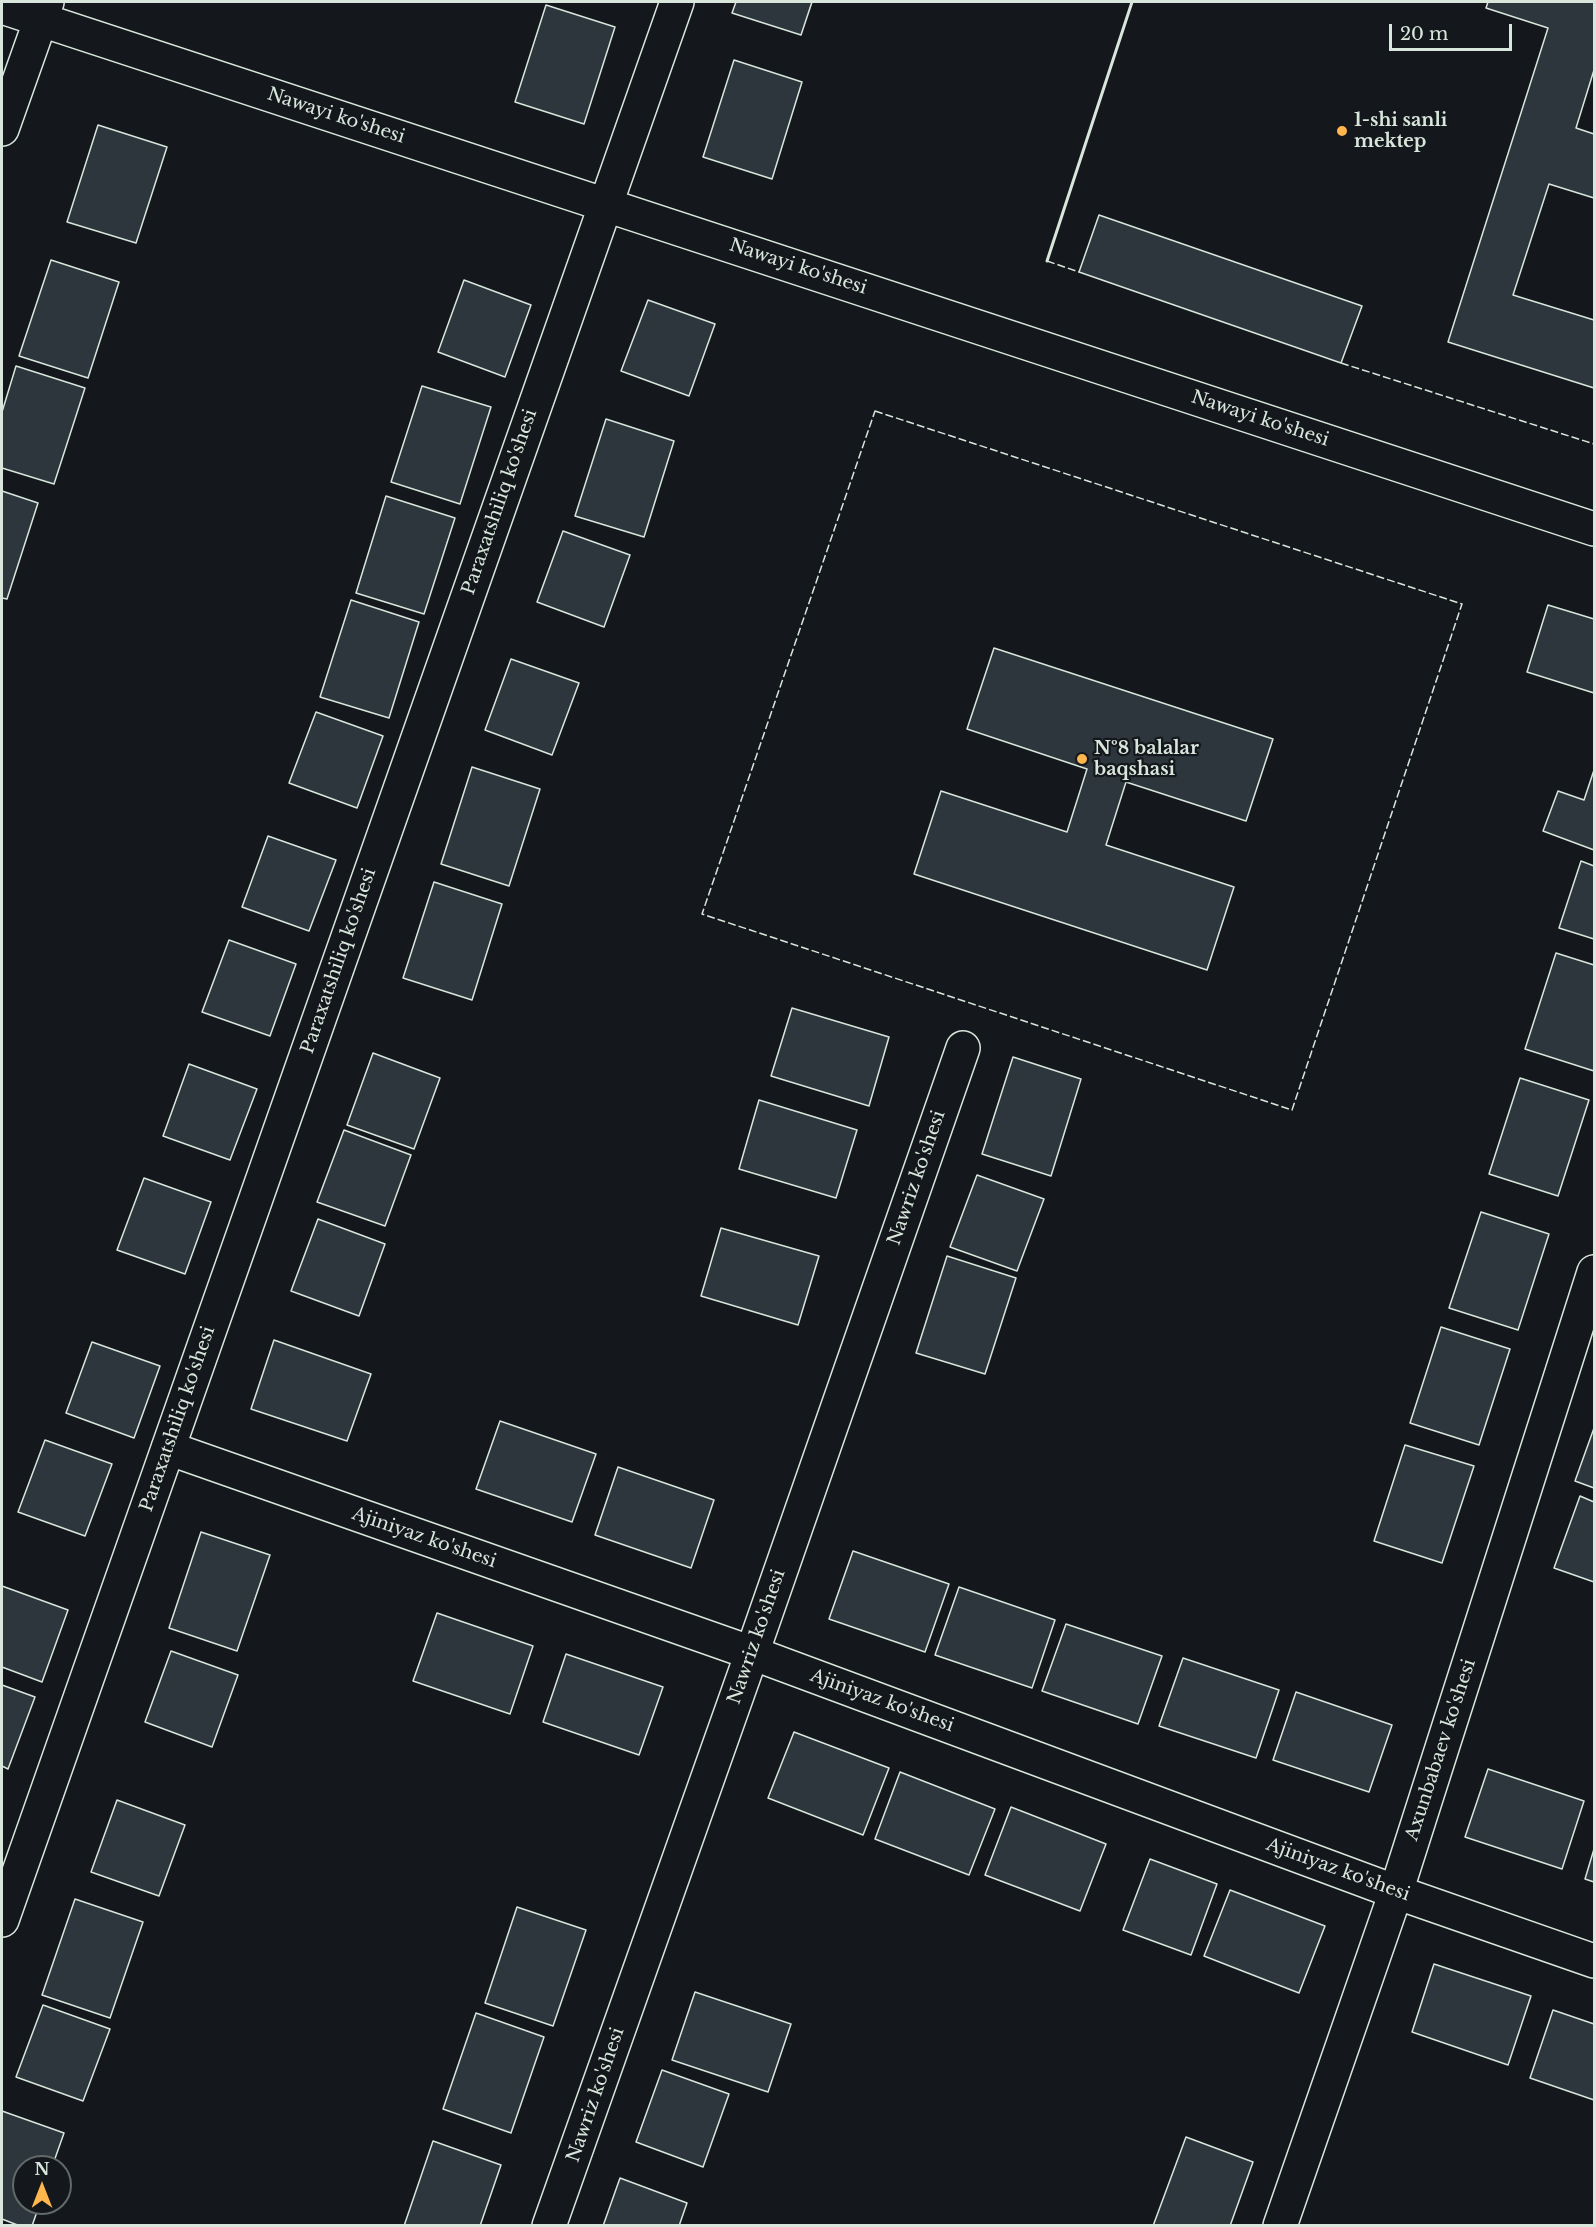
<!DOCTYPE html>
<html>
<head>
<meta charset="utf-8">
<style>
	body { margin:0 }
	#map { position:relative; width:1596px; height:2227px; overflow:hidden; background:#14181c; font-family:"Libre Baskerville",serif }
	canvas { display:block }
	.frame { position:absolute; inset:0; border:3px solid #d8e6dc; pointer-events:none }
	.north { position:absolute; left:12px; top:2155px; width:60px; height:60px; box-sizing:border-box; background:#14181c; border:2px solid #626a69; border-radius:50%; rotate:0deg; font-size:16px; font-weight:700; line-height:24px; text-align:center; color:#d8e6dc }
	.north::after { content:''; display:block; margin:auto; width:21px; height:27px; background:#ffb74d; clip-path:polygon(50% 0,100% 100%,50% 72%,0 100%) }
	.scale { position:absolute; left:1389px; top:24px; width:123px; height:27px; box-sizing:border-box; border:3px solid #d8e6dc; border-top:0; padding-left:8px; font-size:18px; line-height:21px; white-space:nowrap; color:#d8e6dc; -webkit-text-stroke:4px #14181c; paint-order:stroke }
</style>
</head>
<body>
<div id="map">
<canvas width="1596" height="2227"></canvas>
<div class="frame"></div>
<div class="north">N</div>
<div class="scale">20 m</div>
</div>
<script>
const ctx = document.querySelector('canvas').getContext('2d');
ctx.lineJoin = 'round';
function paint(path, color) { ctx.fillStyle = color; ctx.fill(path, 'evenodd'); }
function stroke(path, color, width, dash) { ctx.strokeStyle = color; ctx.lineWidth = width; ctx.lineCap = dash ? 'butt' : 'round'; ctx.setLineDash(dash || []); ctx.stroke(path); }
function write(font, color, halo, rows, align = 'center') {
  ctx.font = font + ' "Libre Baskerville",serif'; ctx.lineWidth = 4.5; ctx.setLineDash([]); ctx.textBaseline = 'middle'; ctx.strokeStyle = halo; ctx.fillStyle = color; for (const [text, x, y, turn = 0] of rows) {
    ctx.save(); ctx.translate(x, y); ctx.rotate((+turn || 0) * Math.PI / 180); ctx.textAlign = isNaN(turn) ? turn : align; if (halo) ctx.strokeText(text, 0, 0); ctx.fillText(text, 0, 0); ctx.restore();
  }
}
const building = new Path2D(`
	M736,2h76l-11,33 -69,-22z
	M1488,2h106v68l-18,58 18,6v64l-45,-14 -36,111 81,25v68l-146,-46 100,-314 -62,-20z
	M546,5l69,22 -31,97 -69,-22z
	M734,60l68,22 -30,97 -69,-22z
	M98,125l69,22 -31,96 -69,-21z
	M1099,215l263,91 -21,57 -262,-91z
	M51,260l68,22 -31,96 -69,-22z
	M464,280l67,25 -26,72 -67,-25z
	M648,300l67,24 -26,72 -68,-25z
	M16,366l69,22 -31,96 -52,-16v-56z
	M422,386l69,21 -31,97 -69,-22z
	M606,419l68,22 -30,96 -69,-21z
	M2,491l36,12 -31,96 -5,-1z
	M386,496l69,22 -31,96 -68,-21z
	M563,531l67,24 -26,72 -67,-25z
	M351,600l68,22 -30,96 -69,-21z
	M1548,605l46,14v74l-67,-21z
	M994,648l279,91 -27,82 -120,-39 -20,63 128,42 -27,83 -293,-96 27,-83 126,41 20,-63 -120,-40z
	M511,659l68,24 -27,72 -67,-25z
	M316,712l67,24 -26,72 -68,-25z
	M472,767l68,22 -31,97 -68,-22z
	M1594,770v80l-51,-19 15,-40 26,9z
	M268,836l68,24 -27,71 -67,-24z
	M1581,861l13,5v73l-35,-11z
	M434,882l68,22 -30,96 -69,-22z
	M229,940l67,24 -26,72 -68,-24z
	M1556,953l38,12v106l-69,-22z
	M792,1008l97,29 -20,69 -98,-30z
	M373,1053l67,25 -26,71 -67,-24z
	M1013,1057l68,22 -30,97 -69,-22z
	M189,1064l68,25 -27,71 -67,-24z
	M1520,1078l69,22 -31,96 -69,-22z
	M759,1100l98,30 -21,68 -97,-29z
	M344,1130l67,25 -26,71 -68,-24z
	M977,1175l67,24 -27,72 -67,-24z
	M144,1178l67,24 -26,72 -68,-24z
	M1481,1212l68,22 -31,96 -69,-22z
	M318,1219l67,25 -26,72 -68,-25z
	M721,1228l98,28 -21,69 -97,-29z
	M947,1256l69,22 -31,96 -69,-21z
	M1441,1327l69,22 -31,96 -69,-22z
	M274,1340l97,34 -24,67 -96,-32z
	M92,1342l68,24 -26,72 -68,-25z
	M500,1421l96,33 -24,68 -96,-33z
	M1594,1428v60l-19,-7z
	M45,1440l67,24 -27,72 -67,-24z
	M1405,1445l69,21 -32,97 -68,-22z
	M618,1467l96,33 -23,68 -96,-33z
	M1580,1496l14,6v80l-40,-14z
	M201,1532l69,23 -33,96 -68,-23z
	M853,1551l96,33 -24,68 -96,-33z
	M2,1586l66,24 -26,72 -40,-15z
	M959,1587l96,33 -23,68 -97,-33z
	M437,1613l96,33 -23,68 -97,-33z
	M1066,1624l96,32 -24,68 -96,-33z
	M171,1651l67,24 -26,72 -67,-25z
	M566,1654l97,33 -24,68 -96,-33z
	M1183,1658l96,32 -23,68 -97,-32z
	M2,1685l33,12 -27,72 -6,-3z
	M1296,1692l96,33 -23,67 -96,-32z
	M794,1732l95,36 -26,67 -95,-37z
	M1488,1769l96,32 -22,68 -97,-32z
	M900,1772l95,37 -26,66 -94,-36z
	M117,1800l68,25 -26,71 -68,-24z
	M1011,1807l95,37 -26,67 -95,-36z
	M1594,1849v33l-9,-3z
	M1150,1859l67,25 -26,71 -68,-25z
	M1230,1890l95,36 -26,67 -95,-37z
	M75,1899l68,23 -33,96 -68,-23z
	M517,1907l69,23 -33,96 -68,-23z
	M1434,1964l97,32 -23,69 -96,-33z
	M695,1992l96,32 -23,68 -96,-32z
	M43,2005l67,24 -27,72 -67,-24z
	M1553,2010l41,14v76l-64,-22z
	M476,2013l68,24 -33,96 -68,-24z
	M662,2070l67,24 -26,73 -67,-25z
	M2,2111l62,22 -12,34h-28v36h16l-8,23h-12l-18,-7z
	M1186,2137l67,25 -23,64h-77z
	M433,2141l68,24 -21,61h-76z
	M620,2178l67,25 -8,23h-76z`);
paint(building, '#2c363c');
stroke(building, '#d8e6dc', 1.5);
const minor = new Path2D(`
	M2,7l1592,522
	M2,129l45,-127
	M168,1448l584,205 644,239 198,69
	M2,1920l675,-1918
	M549,2226l203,-573 211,-605
	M1280,2226l116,-334 198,-620`);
stroke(minor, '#d8e6dc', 36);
stroke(minor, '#14181c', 33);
stroke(new Path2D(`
	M1047,261l32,11
	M1341,363l253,81
	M875,411l587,193 -170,506 -590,-196z`), '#d8e6dc', 1.5, [8, 3]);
stroke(new Path2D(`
	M1047,261l85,-259`), '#d8e6dc', 3);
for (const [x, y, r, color] of [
	[1342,131,6,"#ffb74d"],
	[1082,759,6,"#ffb74d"]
]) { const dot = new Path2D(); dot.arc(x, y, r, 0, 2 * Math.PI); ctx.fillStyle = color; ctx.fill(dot); stroke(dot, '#14181c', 2); }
write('18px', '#d8e6dc', '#14181c', [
	["Nawayi ko'shesi",336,116,18],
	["Nawayi ko'shesi",798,267,18],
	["Nawayi ko'shesi",1260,419,18],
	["Paraxatshiliq ko'shesi",500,502,-71],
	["Paraxatshiliq ko'shesi",339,961,-71],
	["Nawriz ko'shesi",917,1178,-71],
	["Paraxatshiliq ko'shesi",178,1419,-71],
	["Ajiniyaz ko'shesi",424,1538,19],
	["Nawriz ko'shesi",757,1637,-71],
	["Ajiniyaz ko'shesi",882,1701,20],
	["Axunbabaev ko'shesi",1441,1750,-72],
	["Ajiniyaz ko'shesi",1338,1870,20],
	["Nawriz ko'shesi",596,2095,-71]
]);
write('bold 18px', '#d8e6dc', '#14181c', [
	["1-shi sanli",1354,121],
	["mektep",1354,142],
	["№8 balalar",1094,749],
	["baqshasi",1094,770]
], 'left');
</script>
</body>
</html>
